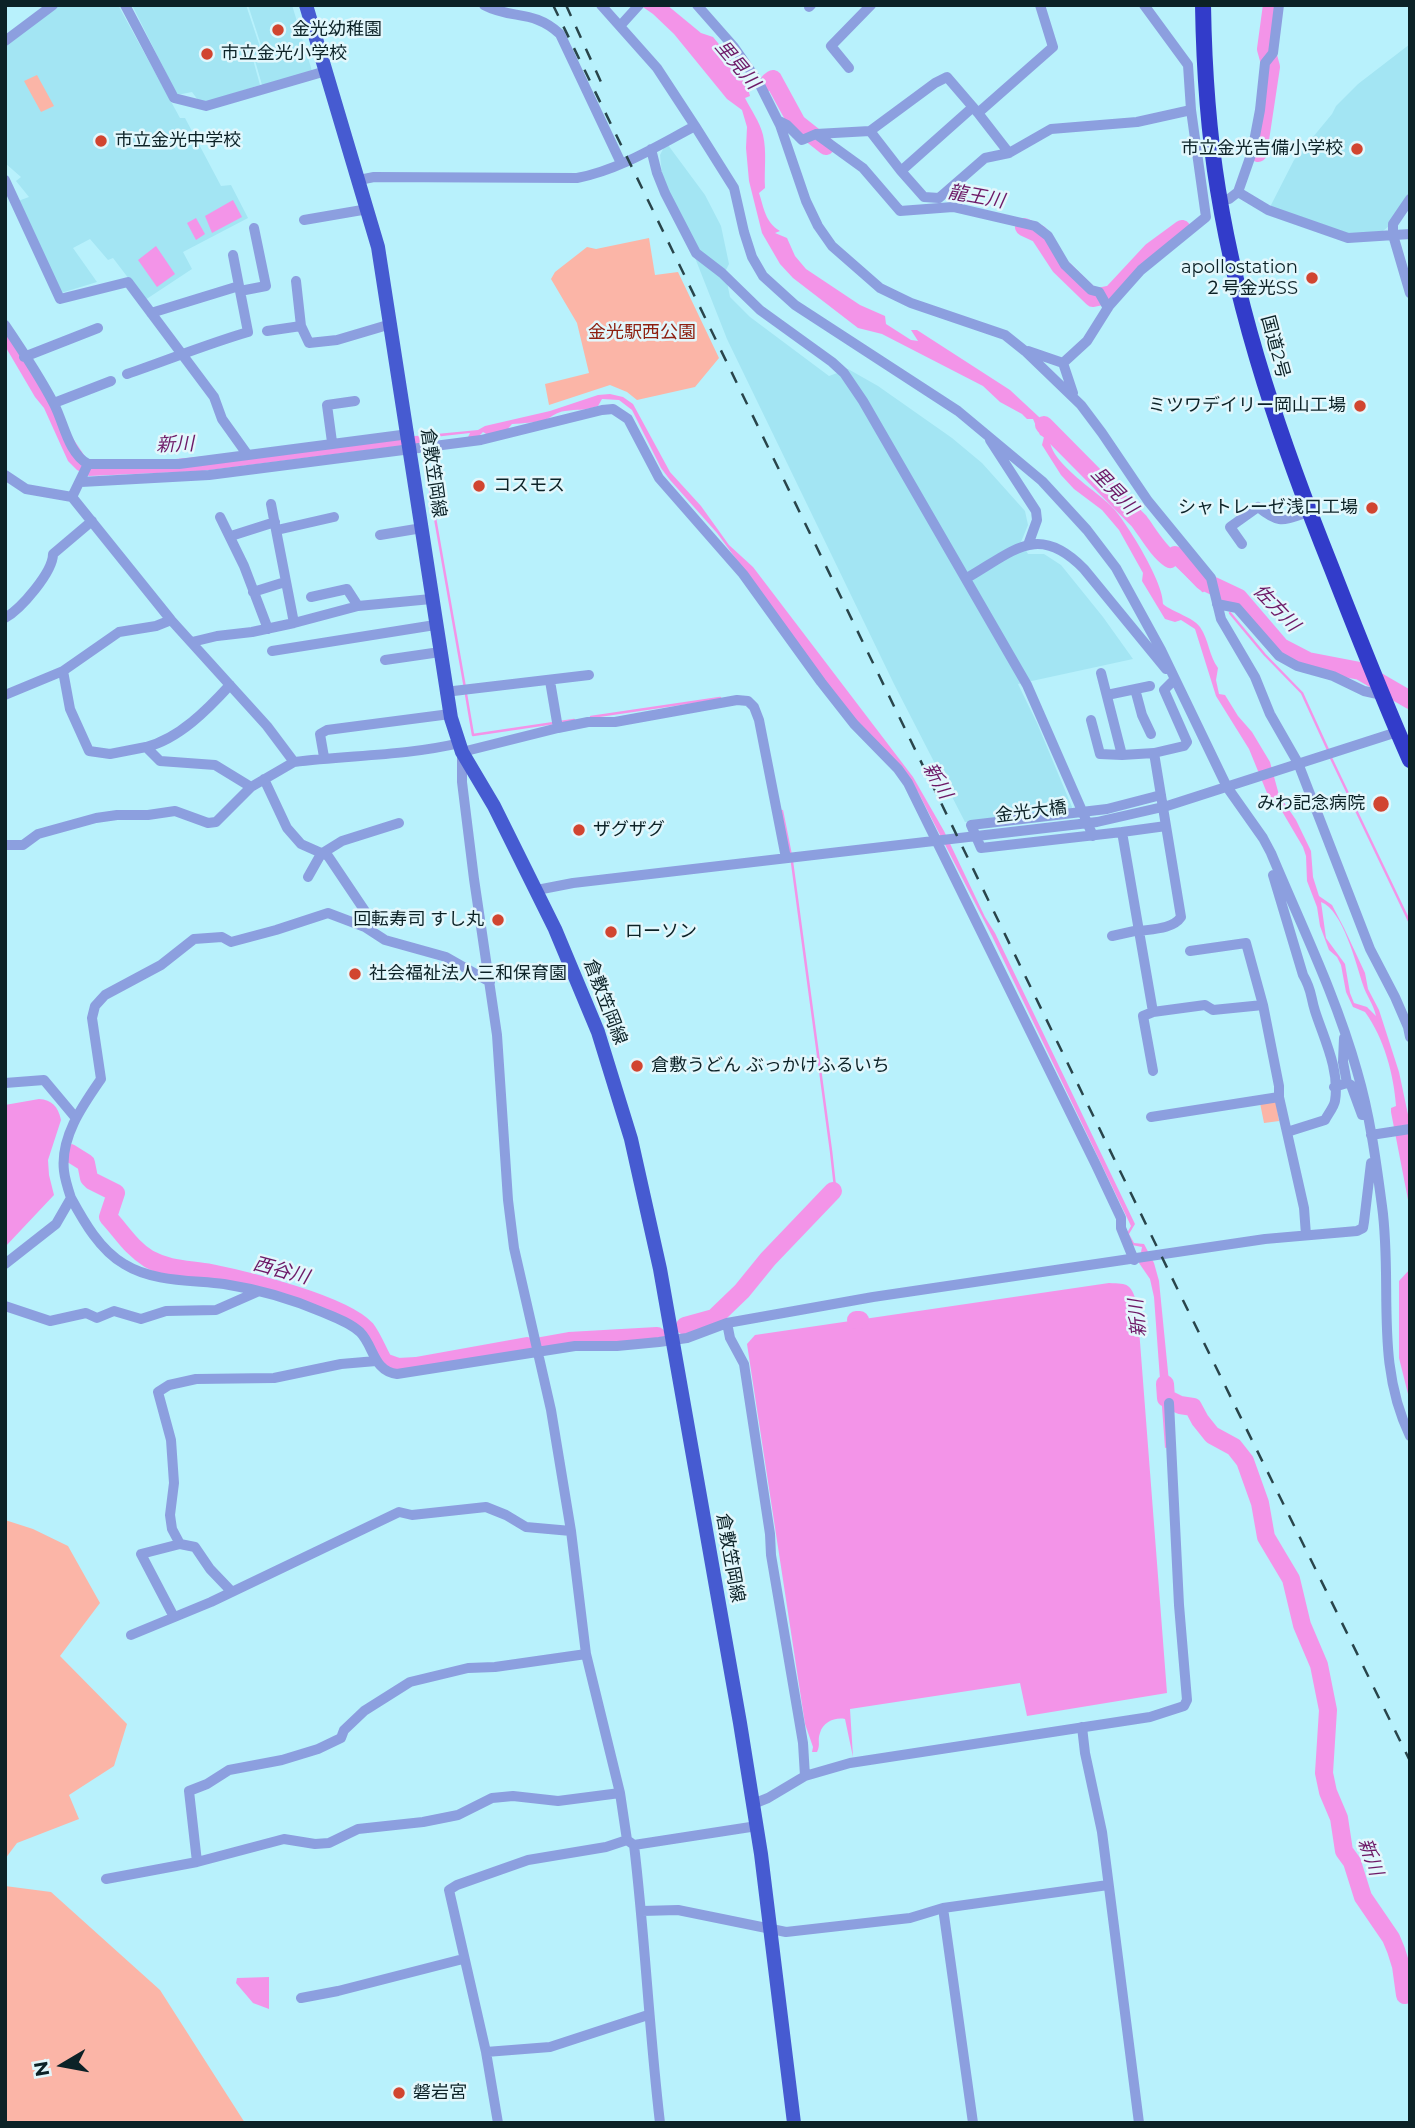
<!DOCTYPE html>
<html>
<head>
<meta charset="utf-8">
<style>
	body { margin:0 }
	#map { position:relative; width:1415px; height:2128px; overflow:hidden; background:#b8f1fc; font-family:Montserrat,sans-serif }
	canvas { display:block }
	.frame { position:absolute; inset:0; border:7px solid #0c2227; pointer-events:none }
	.north { position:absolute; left:28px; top:2030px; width:70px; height:70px; -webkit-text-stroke:5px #e2f7fc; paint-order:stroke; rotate:260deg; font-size:19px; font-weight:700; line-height:28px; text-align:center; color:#0c2227 }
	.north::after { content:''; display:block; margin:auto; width:24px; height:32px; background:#0c2227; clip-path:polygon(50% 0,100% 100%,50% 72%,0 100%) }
</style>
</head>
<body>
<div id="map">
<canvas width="1415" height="2128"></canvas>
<div class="frame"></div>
<div class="north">N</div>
</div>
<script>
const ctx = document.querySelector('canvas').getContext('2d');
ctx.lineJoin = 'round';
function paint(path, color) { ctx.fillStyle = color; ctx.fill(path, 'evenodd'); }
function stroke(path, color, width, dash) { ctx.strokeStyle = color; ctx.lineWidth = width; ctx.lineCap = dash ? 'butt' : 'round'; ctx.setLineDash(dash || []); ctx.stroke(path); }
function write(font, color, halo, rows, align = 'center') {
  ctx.font = font + ' Montserrat,"Noto Sans JP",sans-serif'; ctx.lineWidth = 5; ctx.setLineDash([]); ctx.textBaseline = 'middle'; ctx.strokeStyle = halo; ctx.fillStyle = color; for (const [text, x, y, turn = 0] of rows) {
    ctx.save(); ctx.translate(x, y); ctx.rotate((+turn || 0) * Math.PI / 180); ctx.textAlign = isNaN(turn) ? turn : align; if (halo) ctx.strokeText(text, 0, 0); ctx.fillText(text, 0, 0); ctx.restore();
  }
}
paint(new Path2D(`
	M55,5h63l62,113h5l36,68 10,-1 17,33 -65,34 9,17 -47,31 -32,-42 -5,2 -18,-21 -17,9 24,34 -36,11 -43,-92 11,-4 -13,-16 5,-4 -16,-14v-122z
	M132,5h114l16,48 -10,3 8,29 -59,19 -9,-12 -15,3z
	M248,5h44l20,66 -50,14 -8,-28 10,-3z
	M1410,44v151l-21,31 -6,5 -34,3 -79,-27 24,-47 38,-46 4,-8 22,-22z
	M668,145l37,50 16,31 8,38 -4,8 5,25 20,20 79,59 19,-7 30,17 74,52 30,25 43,48 3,14 -7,17 7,12h16l17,11 42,52 30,42 -115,25 19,39 35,84 -1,3 -106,12 -71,-138 -167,-345 -65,-165 -2,-19 4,-8z`), '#a3e5f3');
paint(new Path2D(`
	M37,75l17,31 -13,6 -17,-31z
	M649,238l6,37 23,-3 41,86 -24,29 -58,13 -10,-8 -17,-7 -61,20 -4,-21 44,-11 -12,-50 -26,-44 4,-7 32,-25 9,2z
	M1276,1101l3,20 -15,2 -4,-20z
	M5,1520l28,9 35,17 32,57 -40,53 67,68 -13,42 -45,29 10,24 -62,24 -12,16z
	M5,1886l46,6 109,98 85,133h-240z`), '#fbb5a7');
paint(new Path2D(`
	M640,5h27l34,28 12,4 15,18 20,34 2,7 -5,2c6,12 15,24 18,37 4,17 1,35 2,53l-6,5c5,15 6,29 21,38l-5,2 12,5 8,18 11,13 54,36 25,11 1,8 25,16 7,1 -7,-11h6l93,60 43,40c-18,25 47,62 61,79 14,16 50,74 49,95 11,9 30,13 37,23 9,13 9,29 18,41l-2,12 3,14 6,1 13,21 14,16 18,30 9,33 17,25 15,31 2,26 6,19 13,9 12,23 21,45 3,16 11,21 20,62 11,52v86l-19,-98v-4l5,-2c-2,-31 -12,-68 -31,-94l-12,-5 -7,-15 -5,-27 -4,-8 -8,-7 -9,-24 -3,-19 -10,-26 -1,-25 -3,-9 -20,-34 -16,-20 -18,-44 -33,-53 -21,-67 -14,-9 -6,2 -10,-3 -23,-38 1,-8 -24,-43 -17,-20 -28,-21 -13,-14 -19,-30 2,-8 -4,-2 -7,-16h-6l-5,-5 -22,-12 -17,-16 -101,-52 -24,-6 -65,-50 -13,-14 -18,-31 -13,-52 -3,-33 1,-21 -5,-17 -15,-11 -53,-65 -21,-20zM1321,902c22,8 35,62 42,83 3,10 11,20 13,31l-9,-9 -13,-4 -4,-10 -5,-29 -19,-26z
	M233,200l9,17 -30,16 -7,-17z
	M196,218l9,16 -9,6 -9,-17z
	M156,246l19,28 -18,13 -19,-27z
	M5,329l43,72 44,66 386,-37 7,-4 65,-15 48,-16 12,-1 13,3 10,7 37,68 31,34 28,39 24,22 160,210 31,54 41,86 10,16 140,291 -6,10 5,9 10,1 10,19 5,18 10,101v8l-4,12 3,45 -3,1 -11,-151 -4,-18 -11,-16 3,-16 -10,-2 -5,-12 4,-7 -139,-290 -74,-144 -60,-67 -141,-192 -47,-53 -9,-12 -29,-58 -13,-10 -17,-1 -4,7c-14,5 -20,3 -33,5 -9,1 -13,6 -20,9 -11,3 -21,3 -33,4l-6,7 -18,4 -5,-3 -6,6 -10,1 3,-6 -45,5 -2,5 -221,28 -113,5 -12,-6 -9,-9 -24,-53 -9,-11 -30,-51z
	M39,1099c13,1 19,7 22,21l-13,40 1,15 5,20 -49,52v-142z
	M1410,1269v133l-11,-44v-77z
	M1109,1283c20,1 21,0 28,20l30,390 -140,23 -7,-33 -170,26 3,48 -8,-38c-10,-2 -22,3 -25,14 -3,8 1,11 -3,19h-5l1,-5 -8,-23 -58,-380 8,-9z
	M269,1977v32l-16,-6 -17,-20 1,-5z`), '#f394e8');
stroke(new Path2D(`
	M423,450l42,238
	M1170,559l33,32
	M1230,613l35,42 37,38 27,59
	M466,694l7,41 81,-12
	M591,717l129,-19
	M560,722l14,-2
	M1331,758l79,165
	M782,811l9,45
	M792,862l39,289 4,36 -2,4`), '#f394e8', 2.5);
stroke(new Path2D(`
	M769,82l4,-3 24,44 29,23
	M1258,153l13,-86 -5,-18 6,-44
	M1024,227l15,7 21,32 33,32 19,-4 40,-43 30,-22
	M1044,425l95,96c9,12 19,30 31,38l5,-4 5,2 23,24 36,17 42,49 27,14 52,10 50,29
	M70,1153l16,10 3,15 3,3 24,12 -8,24c14,15 23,31 41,42 20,11 41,10 62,14 35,7 132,31 155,56 7,9 12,23 18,33l14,5 18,-1 111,-20
	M856,1320h4
	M685,1326l29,-8 28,-27 26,-32 65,-68
	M541,1346l28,-5 88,-5
	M1165,1384l1,14 14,7 13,2 7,13 12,15 22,12 11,14 15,42 6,34 25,42 11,46 17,40 9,45 -4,63 4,19 11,26 5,33 8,11 11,35 28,41 5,12 5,16 4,29 5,-1`), '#f394e8', 18);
stroke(new Path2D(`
	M125,5l49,93 32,8 120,-35
	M484,5c28,15 49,4 76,29l61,129
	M697,5l37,42 25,36 21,42 26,76 12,25 14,20 48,42 31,15 94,32 20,16 56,54 21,28 46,68 63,77 10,41 34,58 15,37 28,49 72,186 25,48 13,30 2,10
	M809,7l2,-2
	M620,26l19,-21
	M5,41l48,-36
	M849,68l-18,-22 40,-41
	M779,121l8,4 15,15 14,-6 54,-3 65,-48 12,-6 31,36 75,-66 -13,-42
	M695,126l39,62 10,44 8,25 11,19 32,29 163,106 84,70 45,49 29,38 45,82 66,137 36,51 8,15c30,72 65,143 86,218 13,44 19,90 25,135 11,79 -8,156 28,230
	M870,131l31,40 72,-64
	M816,134l47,34 37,43 53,-4 82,19 13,10 17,29 26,25 8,2 9,16
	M651,149l6,24 8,20 31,60 26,20 38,37 72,52 12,11 19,28 164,284 66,151
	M1009,153l42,-24 86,-7 54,-12
	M901,171l23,26 15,1 46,-40 24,-5 -31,-40
	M5,180l55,119 68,-17 86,115 8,22 25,35
	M359,180l15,-3 203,1c42,-8 80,-32 118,-52l-38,-58 -56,-63
	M1238,192l30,18 80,28 62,-4
	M1229,199l9,-7 14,-40 8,-42 5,-47 8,-10 6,-48
	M1410,199l-17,25v11l17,58
	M304,220l64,-11
	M296,281l5,45 8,17 28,-3 54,-16
	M240,291l26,-5 -12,-58
	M151,313l88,-27
	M5,325c17,25 35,52 49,79 10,19 14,49 34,60h91l230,-30
	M267,331l34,-5
	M1028,351l35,12 24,-22 22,-35 32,-36 65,-53 -15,-107 -3,-45 -44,-60
	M24,357l74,-29
	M1063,363l10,30
	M127,374c41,-14 80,-30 121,-42l-15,-77
	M54,403l57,-22
	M990,440l46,71 1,9 -9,25
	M332,442l-5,-37 28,-4
	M88,464l-16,33 99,123 96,106 27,36c55,-7 111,-6 166,-19
	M5,475l21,14 46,8
	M81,482l128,-7 272,-35 121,-30 11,-1 15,10 31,59 84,96 78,108 33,42 44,45 10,14 188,382 25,53v10l13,32
	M271,504l23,119
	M220,517l24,49 24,63
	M277,530l57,-13
	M380,535l42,-7
	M231,536l44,-14
	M1242,544l-12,-17 28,-20c22,18 25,13 51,5
	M967,578c47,-27 71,-56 117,-9l82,100
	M253,592l32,-10
	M311,597l36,-8 11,17
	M1217,604l20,4 42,48 18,10 36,10 31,15 18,4
	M5,618c16,-9 48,-46 48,-64l39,-33
	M192,642l25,-6 35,-4 42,-9 64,-17 73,-7
	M272,651l163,-26
	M385,660l55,-8
	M63,671l7,38 19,42 21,3 36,-7 14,14 55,4 36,22
	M1101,673l21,82
	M1174,680l-10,10 23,52 -3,4 -30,7 27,164c-8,12 -28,12 -42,14l14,81 52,-7 8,5 50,-5 16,81v11l25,111 2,27
	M550,681l8,47
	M1135,689l7,26 9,19
	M445,692l144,-17
	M5,695l58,-24 56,-39 37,-6 15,-6
	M1107,695l43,-9
	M1091,720l9,34 22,1 32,-2
	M146,747c33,-8 62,-38 84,-62
	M324,757l-4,-23 7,-4 123,-16
	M264,779l23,49 14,16 27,12 41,61 -4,10
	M1122,832l-141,16 -10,-23 136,-16 54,-14
	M5,845h18l15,-11 58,-16 21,-3h31l27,-4 33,12 8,-1 35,-35 43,-25
	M1273,875l30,100c9,15 7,20 12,36 9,28 25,59 20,90 -1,6 -7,13 -10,19l-38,12
	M308,877l13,-23 21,-13 57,-18
	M537,890l36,-7 524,-61 70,-16 230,-74
	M1139,931l-17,-99 44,-6
	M1112,936l27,-6
	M1190,951l56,-8 17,62
	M1344,1038l-1,24 4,21
	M1153,1071l-10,-55 10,-4
	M5,1083l39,-3 31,37
	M1334,1087l13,-4 4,2 11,30
	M1151,1117l128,-20
	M1371,1135l39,-6
	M71,1198c13,24 29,52 53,66 29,18 67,16 100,20 32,5 68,15 98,28 12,5 27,10 38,20 14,14 13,39 37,42l178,-28h42l42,-4 28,-4 40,-15 146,-26 392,-58 92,-8 6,-3 1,-6 7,-59
	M5,1264l51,-40 15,-26c-3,-9 -6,-18 -7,-27 -4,-34 19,-66 37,-92l-9,-61 3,-12 10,-11 56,-30 33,-26 28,-2 9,5 45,-12 52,-17 37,14 20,13 61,17 44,25
	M5,1306l45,15 36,-8 11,5 17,-7 27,8 25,-8 50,-1 41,-18
	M727,1323l3,15 14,26 26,170 1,21 32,188 2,33
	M180,1544l-8,-15 -2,-14 4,-32 -3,-43 -13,-48 11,-7 27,-6 78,-1 67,-14 35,-3
	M174,1617l-33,-63 39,-10 15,3 15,22 22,23
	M131,1635l80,-33 188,-90 13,3 74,-8 20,8 20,12 45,4
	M1082,1727l3,26 17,79 37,291
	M753,1804l15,-6 37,-22 45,-13 300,-46 34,-11 3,-6 -8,-95 -10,-202
	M757,1826l-123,19 -7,-5 -7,-47 -34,-139 -15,-123 -20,-121 -37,-162 -6,-48 -11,-165 -23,-156 -12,-97v-30l96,-24 30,-6h27l122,-22 11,1 6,6 5,13 27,138
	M634,1845c11,92 15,185 26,278
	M197,1862l-8,-71 18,-7 22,-14 53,-10 36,-11 23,-11 3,-8 20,-19 46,-29 58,-14 27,-1 91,-13
	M106,1879l91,-17 87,-23 31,5 14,-1 29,-14 65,-7 35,-7 34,-17 21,-2 45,5 62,-8
	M943,1908l30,215
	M642,1911l36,-1 108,22 124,-14 33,-10 165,-23
	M301,1998l37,-7 125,-32
	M486,2052l64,-5 98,-32
	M498,2123l-12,-71 -37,-162 8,-5 71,-25 78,-13 21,-7`), '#8c9fdf', 10);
stroke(new Path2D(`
	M306,5l72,242 73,471 11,34 32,54 61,123 43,103 33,107 29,130 80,454 21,131 33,269`), '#465bd1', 14);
stroke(new Path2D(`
	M1203,5c1,62 5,124 15,185 21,130 65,257 114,379 25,64 50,128 78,191`), '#323cca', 16);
stroke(new Path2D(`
	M553,5l622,1279 235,477
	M566,5l35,77`), '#29454b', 2.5, [12, 12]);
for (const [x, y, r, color] of [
	[278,30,7,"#d14530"],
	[207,54,7,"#d14530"],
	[101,141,7,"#d14530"],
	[1357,149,7,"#d14530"],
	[1312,278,7,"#d14530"],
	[1360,406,7,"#d14530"],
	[479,486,7,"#d14530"],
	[1372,508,7,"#d14530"],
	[1381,804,9,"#d14530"],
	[579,830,7,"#d14530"],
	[498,920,7,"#d14530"],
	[611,932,7,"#d14530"],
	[355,974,7,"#d14530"],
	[637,1066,7,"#d14530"],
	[399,2093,7,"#d14530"]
]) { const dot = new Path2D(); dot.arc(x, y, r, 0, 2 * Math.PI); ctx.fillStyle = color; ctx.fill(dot); stroke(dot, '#e2f7fc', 2.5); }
write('18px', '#0c2227', '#e2f7fc', [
	["金光幼稚園",292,30],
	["市立金光小学校",221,54],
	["市立金光中学校",115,141],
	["市立金光吉備小学校",1343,149,"right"],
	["apollostation",1298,268,"right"],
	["２号金光SS",1298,289,"right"],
	["ミツワデイリー岡山工場",1346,406,"right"],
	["コスモス",493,486],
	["シャトレーゼ浅口工場",1358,508,"right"],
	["みわ記念病院",1365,804,"right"],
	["ザグザグ",593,830],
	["回転寿司 すし丸",484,920,"right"],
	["ローソン",625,932],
	["社会福祉法人三和保育園",369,974],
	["倉敷うどん ぶっかけふるいち",651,1066],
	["磐岩宮",413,2093]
], 'left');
write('18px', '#8e2011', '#e2f7fc', [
	["金光駅西公園",642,333]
]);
write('18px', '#0c2227', '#e2f7fc', [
	["国道2号",1275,347,75],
	["倉敷笠岡線",433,473,82],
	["金光大橋",1031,812,-7],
	["倉敷笠岡線",605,1002,69],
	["倉敷笠岡線",730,1558,80]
]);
write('italic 19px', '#6d1967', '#e2f7fc', [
	["里見川",737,65,50],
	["龍王川",976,197,10],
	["新川",175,445,-2],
	["里見川",1114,491,46],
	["佐方川",1276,608,46],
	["新川",937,781,60],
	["西谷川",281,1271,15],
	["新川",1138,1318,-95],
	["新川",1370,1857,70]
]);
</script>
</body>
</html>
